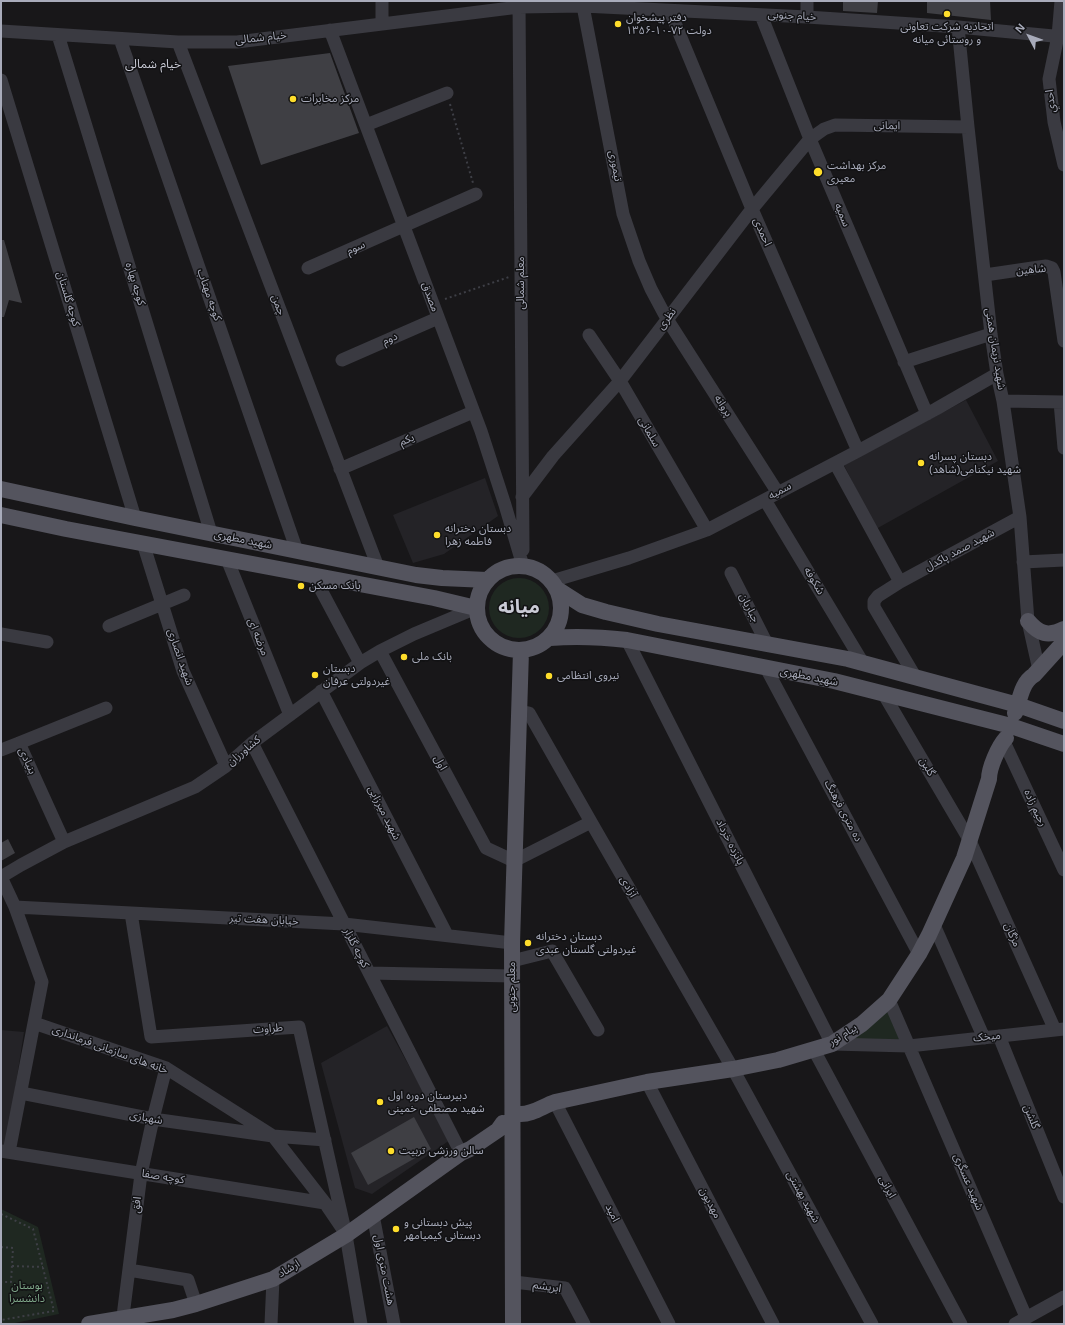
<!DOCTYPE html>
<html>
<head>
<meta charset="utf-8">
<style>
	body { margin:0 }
	#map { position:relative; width:1065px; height:1325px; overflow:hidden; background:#181719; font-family:Helvetica,sans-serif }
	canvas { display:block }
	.frame { position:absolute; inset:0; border:2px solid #a8abba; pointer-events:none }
	.north { position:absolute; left:1009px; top:16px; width:40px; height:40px; -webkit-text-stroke:3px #121214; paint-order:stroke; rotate:311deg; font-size:11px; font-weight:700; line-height:16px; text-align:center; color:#a8abba }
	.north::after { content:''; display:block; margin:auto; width:14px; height:18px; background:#a8abba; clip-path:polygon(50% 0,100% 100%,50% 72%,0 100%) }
</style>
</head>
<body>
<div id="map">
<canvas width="1065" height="1325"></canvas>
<div class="frame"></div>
<div class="north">N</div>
</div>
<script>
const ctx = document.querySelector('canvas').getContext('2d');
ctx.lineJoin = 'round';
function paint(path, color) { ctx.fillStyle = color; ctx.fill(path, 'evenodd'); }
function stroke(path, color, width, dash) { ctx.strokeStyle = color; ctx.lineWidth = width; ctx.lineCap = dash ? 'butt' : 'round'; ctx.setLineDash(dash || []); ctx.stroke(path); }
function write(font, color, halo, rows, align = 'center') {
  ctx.font = font + ' Helvetica,"Noto Sans Arabic",sans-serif'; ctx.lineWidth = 3; ctx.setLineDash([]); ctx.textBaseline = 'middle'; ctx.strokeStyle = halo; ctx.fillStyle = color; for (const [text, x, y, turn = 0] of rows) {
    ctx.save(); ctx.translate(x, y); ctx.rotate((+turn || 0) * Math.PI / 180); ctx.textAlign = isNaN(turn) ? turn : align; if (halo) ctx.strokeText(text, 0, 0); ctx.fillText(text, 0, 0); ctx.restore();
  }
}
paint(new Path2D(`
	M966,400l32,61 -122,68 -32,-64z
	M485,478l13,38 -54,38 -31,9 -20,-48z
	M387,1026l63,114 -78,54 -17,-6 -34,-125z
	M1,1030l23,2 -18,115 -5,-1z`), '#242327');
paint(new Path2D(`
	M489 608a30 30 0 1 1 60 0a30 30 0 1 1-60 0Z
	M887,1007l16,35 -58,-2z
	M1,1209l37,18 21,87 -49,10h-9z`), '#1f2821');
paint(new Path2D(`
	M843,1h35l-1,12 -34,-2z
	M927,1h63l1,19 -64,-7z
	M330,53l29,80 -98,32 -33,-99z
	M1,240h3l18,63 -13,-3 -5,17h-3z
	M8,839l7,14 -14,8v-18z
	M414,1117l17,32 -63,36 -17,-32z`), '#3f3f44');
stroke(new Path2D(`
	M450,104l23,79
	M445,299l64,-22
	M1,1214l32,15 21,82 -53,9
	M1,1247l12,1 -2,34h-10
	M12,1266l31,1`), '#3e3f46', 2, [2, 3]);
stroke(new Path2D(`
	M519,1l4,549
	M1061,1l-3,35 -9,43 5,43 10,43
	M583,6l40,208 16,47 12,28 16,30 111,174
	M670,11l82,198 106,242
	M761,15l49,124 117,275
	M807,17v-16
	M382,23v-22
	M958,27l10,100 23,207 6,40 6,27 17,116 8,104 11,49
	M330,30l151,401 24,74 18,61
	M1,31l177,11h59l282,-35 64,-1 224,11 151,10 106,10
	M58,35l153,498
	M120,39l177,512
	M178,42l200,525
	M1,80l134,438
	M366,125l81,-32
	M308,268l168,-74
	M985,275l61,-9 6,2 2,4 10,69
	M589,335l31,46 87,149
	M342,360l96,-42
	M904,362l87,-28
	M1003,401l61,1
	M1060,402l4,46
	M835,463l65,119
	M340,469l133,-57
	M522,497l31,-41 67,-75 132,-172 58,-70 14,-10 11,-4 133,2
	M765,500l98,163
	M143,543l40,128 43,95
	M227,559l63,156
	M1023,562l41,-2
	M731,573l36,71
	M313,575l47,88
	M552,581l77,-23 78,-28 151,-79 78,-42 61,-35
	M109,626l75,-31
	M1,634l46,8
	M627,640l205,404 77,2 155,-17
	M380,651l106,197 28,13 77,-39
	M766,668l153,286
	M916,678l-42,-71v-6l4,-5 22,-14 120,-65
	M321,691l126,244
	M883,693l87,148 85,189
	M519,711l10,2 62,109 142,247 139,255
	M252,743l209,410
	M1006,746l58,124
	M1,750l18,-7
	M64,842l-45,-99 87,-35
	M1,877l20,-12 43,-23 131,-55 31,-21 26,-23 108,-80 20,-12 34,-17 62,-26
	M1,877l14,30 27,75 -8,41 132,45 107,68 52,67 17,25
	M15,907l329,17 168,19
	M131,913l20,124 148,-10 47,208 15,89
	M934,925l50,113
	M512,961l40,-10 46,79
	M369,973l143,3
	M889,1000l137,317
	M999,1036l65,161
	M814,1050l147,274
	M647,1082l126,242
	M21,1093l132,26 120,17 52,4
	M555,1102l114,222
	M1,1151l324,52
	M9,1152l25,-129
	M373,1215l21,109
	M129,1270l59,10 8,24
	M514,1282l51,6 19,36
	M122,1324l19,-150 12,-55 13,-51
	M271,1324l2,-45
	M1015,1324l49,-27`), '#3a3a41', 13);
stroke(new Path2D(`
	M1,489l134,29 281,57 26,3 45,2
	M1,515l65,14 368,69 42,10
	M477 608a42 42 0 1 1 84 0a42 42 0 1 1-84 0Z
	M557,589l25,16 24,7 52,12 190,35 170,46 46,16
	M1028,621c11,13 20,16 36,8
	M550,638c26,-2 51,-1 77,2l207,41 177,45 53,18
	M1015,713c5,-13 6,-30 19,-38l30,-33
	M519,1114c13,1 24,-8 36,-12l92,-20 86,-13 45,-9 54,-16 30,-20 27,-24 30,-46 10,-19 35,-77 25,-79c0,-11 9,-32 17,-41
	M89,1324l84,-14 23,-6 77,-25 73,-44 115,-82 9,-4 28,-19 5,-7
	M513,1324l-1,-381 9,-292`), '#54545e', 16);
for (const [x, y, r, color] of [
	[947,14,4,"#fedd2b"],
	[618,24,4,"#fedd2b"],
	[293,99,4,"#fedd2b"],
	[818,172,5,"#fedd2b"],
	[921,463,4,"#fedd2b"],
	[437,535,4,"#fedd2b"],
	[301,586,4,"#fedd2b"],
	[404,657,4,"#fedd2b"],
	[315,675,4,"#fedd2b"],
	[549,676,4,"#fedd2b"],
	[528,943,4,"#fedd2b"],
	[380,1102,4,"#fedd2b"],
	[391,1151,4,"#fedd2b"],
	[396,1229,4,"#fedd2b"]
]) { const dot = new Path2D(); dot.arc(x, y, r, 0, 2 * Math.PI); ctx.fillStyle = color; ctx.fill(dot); stroke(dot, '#121214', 1.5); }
write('11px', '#a8abba', '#121214', [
	["خیام جنوبی",792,16,3],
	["خیام شمالی",261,38,-6],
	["احدي",1051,101,-97],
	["ایمانی",887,126,1],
	["تیموری",615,166,79],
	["سميه",842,215,67],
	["احمدی",762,232,66],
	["سوم",356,248,-24],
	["شاهین",1031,270,-5],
	["معلم شمالی",521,283,-90],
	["کوچه بهاره",135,284,73],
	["کوچه مهتاب",209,295,71],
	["مصدق",430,297,69],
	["کوچه گلستان",68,299,73],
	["چمن",278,305,69],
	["نظری",667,319,-53],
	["دوم",390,339,-24],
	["شهید نریمان همتی",995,349,81],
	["پروانه",723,406,57],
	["سلمانی",649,432,60],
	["یکم",407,440,-23],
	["سمیه",780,491,-28],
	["شهید مطهری",243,540,11],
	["شهید صمد پاکدل",960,550,-28],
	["شکوفه",814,581,59],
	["جباریان",749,608,63],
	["مرضه ای",258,637,68],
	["شهید انصاری",180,657,71],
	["شهید مطهری",809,677,11],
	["کشاورزان",244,751,-40],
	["بنیادی",27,761,65],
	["اول",440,763,62],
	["گلبن",927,767,59],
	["رحیم زاده",1035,808,65],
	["ده متری فرهنگ",843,811,62],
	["شهید میرزایی",384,813,63],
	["پانزده خرداد",730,842,63],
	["آزادی",628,887,60],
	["خیابان هفت تیر",264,920,3],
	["مژگان",1012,935,66],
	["کوچه گلزار",356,948,63],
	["معلم جنوبی",512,987,-90],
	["طراوت",268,1029,-4],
	["پیام نور",843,1035,-32],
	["میخک",987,1037,-6],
	["خانه های سازمانی فرمانداری",110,1050,20],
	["گلشن",1031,1117,68],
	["شهبازی",146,1118,10],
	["کوچه صفا",163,1177,9],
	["شهید عسگری",968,1182,67],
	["ایرانی",887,1187,62],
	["شهید بهشتی",803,1197,61],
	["مهدیون",710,1203,62],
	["افق",137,1205,-83],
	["امید",612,1213,63],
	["ارشاد",289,1269,-31],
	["هشت متری اول",384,1270,79],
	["ابریشم",547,1287,9]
]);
write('11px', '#a8abba', '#121214', [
	["دفتر پیشخوان",626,18],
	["دولت ۷۲-۱۰-۱۳۵۶",626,31],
	["اتحادیه شرکت تعاونی",947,27,"center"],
	["و روستائی میانه",947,40,"center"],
	["مرکز مخابرات",301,99],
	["مرکز بهداشت",827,166],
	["معیری",827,179],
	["دبستان پسرانه",929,457],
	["شهید نیکنامی(شاهد)",929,470],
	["دبستان دخترانه",445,529],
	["فاطمه زهرا",445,542],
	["بانک مسکن",309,586],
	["بانک ملی",412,657],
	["دبستان",323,669],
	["غیردولتی عرفان",323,682],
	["نیروی انتظامی",557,676],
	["دبستان دخترانه",536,937],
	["غیردولتی گلستان عبدی",536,950],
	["دبیرستان دوره اول",388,1096],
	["شهید مصطفی خمینی",388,1109],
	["سالن ورزشی تربیت",399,1151],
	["پیش دبستانی و",404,1223],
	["دبستانی کیمیامهر",404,1236]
], 'left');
write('11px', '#7ea688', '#121214', [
	["بوستان",27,1286],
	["دانشسرا",27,1299]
]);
write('12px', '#cacbd6', '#121214', [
	["خیام شمالی",153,65]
]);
write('bold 19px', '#cacbd6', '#121214', [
	["میانه",519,608]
]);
</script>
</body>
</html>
